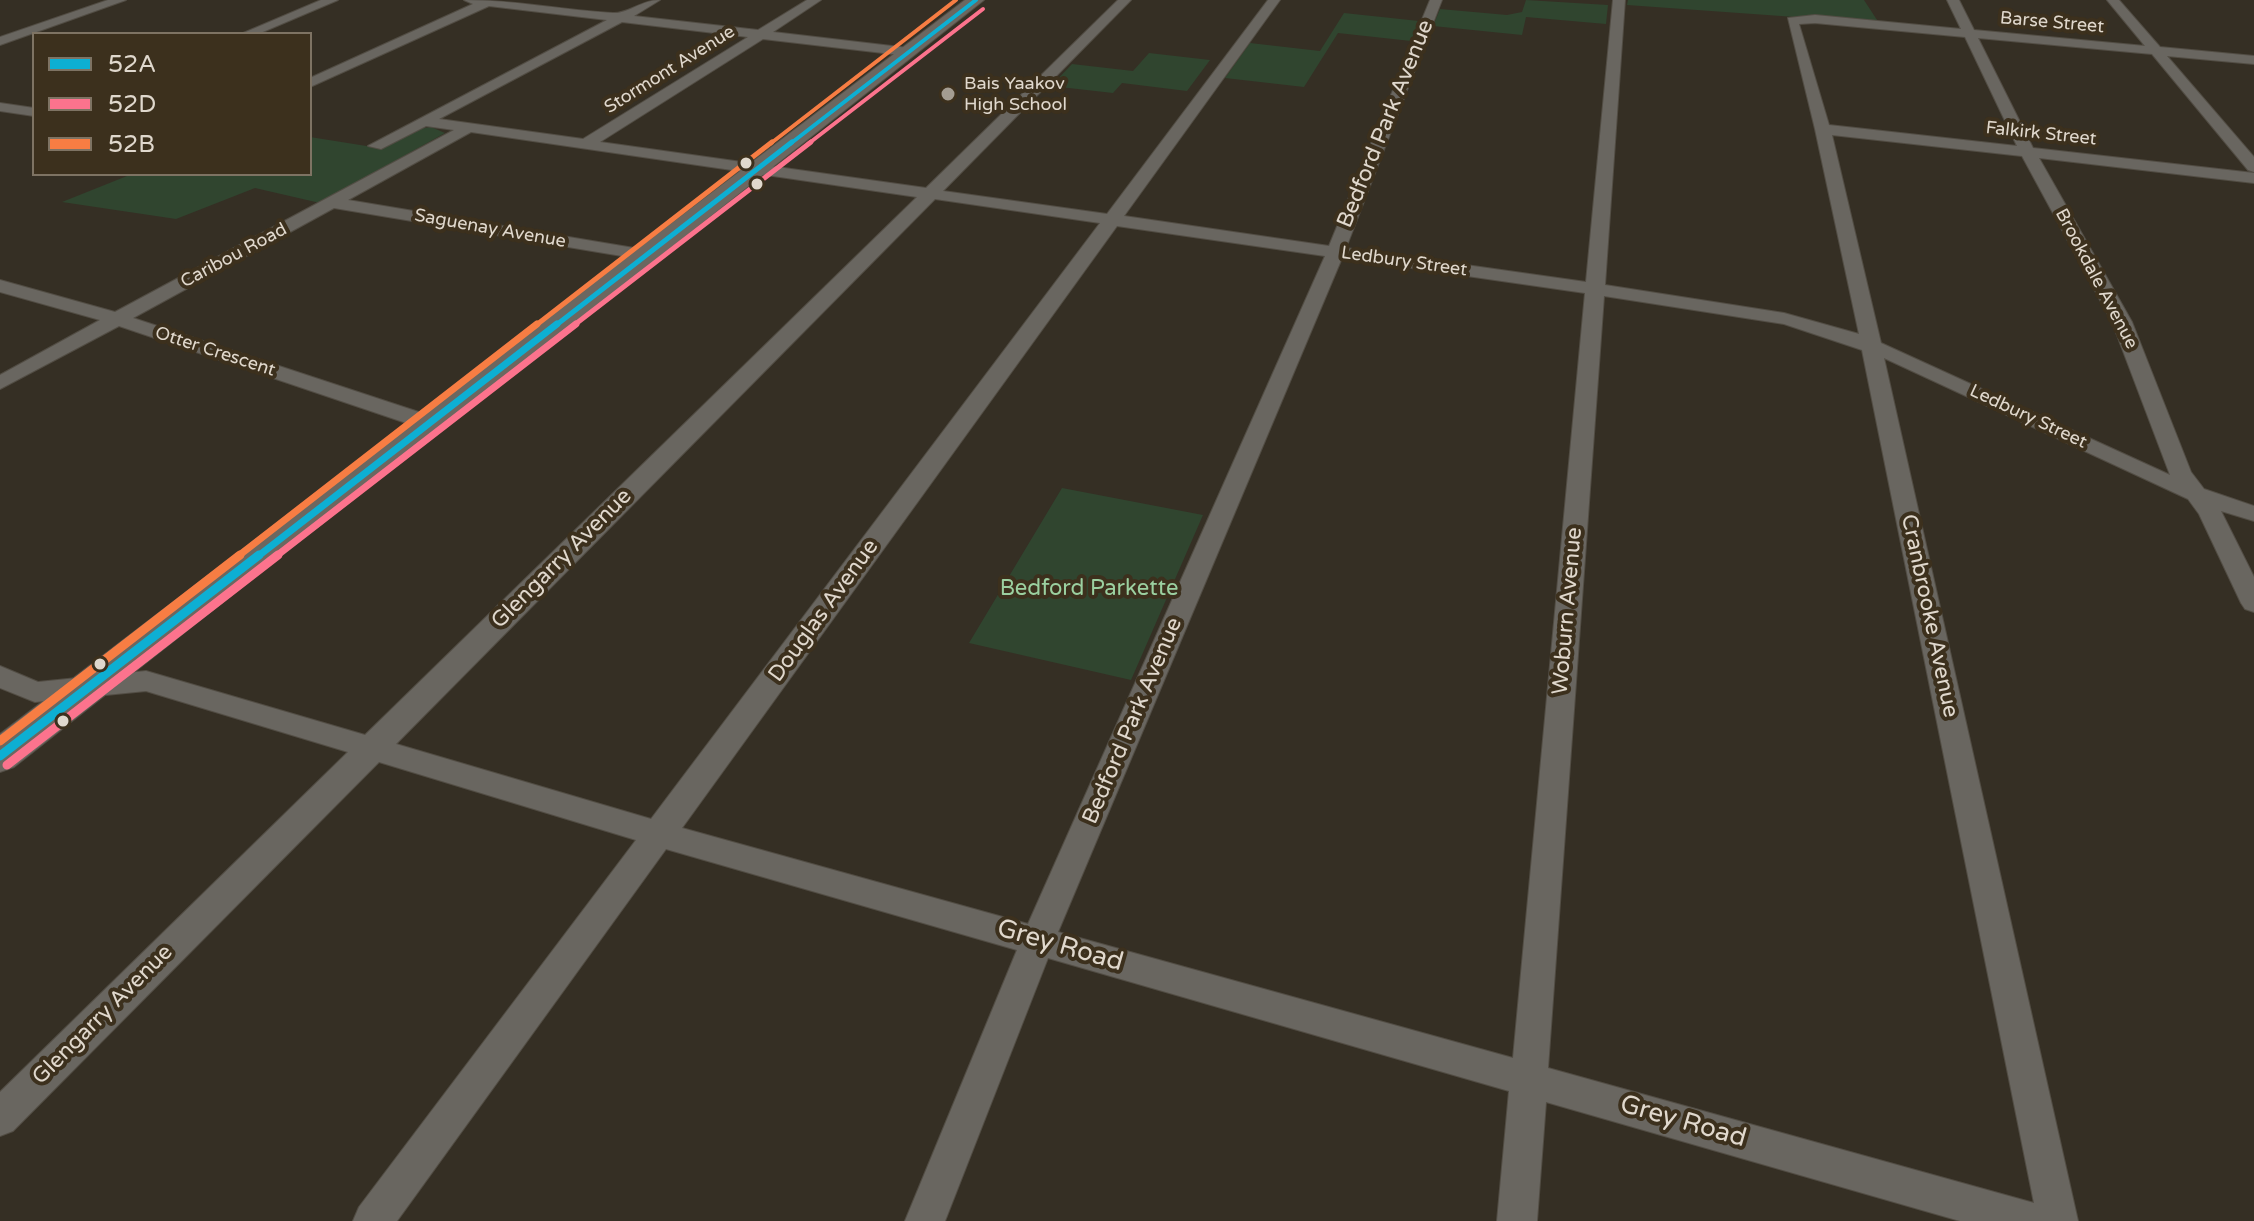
<!DOCTYPE html>
<html>
<head>
<meta charset="utf-8">
<style>
	body { margin:0 }
	#map { position:relative; width:2254px; height:1221px; overflow:hidden; background:#352f24; font-family:"Varela Round",sans-serif }
	canvas { display:block }
	.legend { position:absolute; left:32px; top:32px; width:280px; height:144px; box-sizing:border-box; background:#3c301d; border:2px solid #7e7363; margin:0; padding:10px 14px; list-style:none; font-size:24px; color:#e0d8cd }
	.legend li { display:flex; align-items:center; gap:16px; height:40px }
	.legend b { width:40px; border:2px solid #7e7363 }
</style>
</head>
<body>
<div id="map">
<canvas width="2254" height="1221"></canvas>
<ul class="legend">
<li><b style="height:10px;background:#0dafd3"></b>52A</li>
<li><b style="height:10px;background:#fc738d"></b>52D</li>
<li><b style="height:10px;background:#f77d43"></b>52B</li>
</ul>
</div>
<script>
const ctx = document.querySelector('canvas').getContext('2d');
ctx.lineJoin = 'round';
function paint(path, color) { ctx.fillStyle = color; ctx.fill(path, 'evenodd'); }
function stroke(path, color, width, dash) { ctx.strokeStyle = color; ctx.lineWidth = width; ctx.lineCap = dash ? 'butt' : 'round'; ctx.setLineDash(dash || []); ctx.stroke(path); }
function write(font, color, halo, rows, align = 'center') {
  ctx.font = font + ' "Varela Round",sans-serif'; ctx.lineWidth = 8; ctx.setLineDash([]); ctx.textBaseline = 'middle'; ctx.strokeStyle = halo; ctx.fillStyle = color; for (const [text, x, y, turn = 0] of rows) {
    ctx.save(); ctx.translate(x, y); ctx.rotate((+turn || 0) * Math.PI / 180); ctx.textAlign = isNaN(turn) ? turn : align; if (halo) ctx.strokeText(text, 0, 0); ctx.fillText(text, 0, 0); ctx.restore();
  }
}
paint(new Path2D(`
	M1526,0l82,5 -2,19 -80,-7 -4,18 -89,-9 7,-17 67,6 15,-3z
	M1628,0h236l15,23 -252,-18z
	M1344,13l75,8 -8,20 -73,-8 -34,54 -79,-9 25,-35 70,8z
	M1149,53l61,7 -23,31 -65,-8 -9,10 -62,-7 21,-22 61,7z
	M431,127l14,6 -125,70 -65,-15 -79,31 -114,-17 70,-28h178v-37l69,11 39,-19z
	M1062,488l141,27 -72,165 -162,-37z`), '#30452f');
const street = new Path2D(`
	M108,0h18l-126,45v-8z
	M321,0h17l-80,34h-17z
	M464,0c50,0 99,10 149,13 15,1 28,-13 47,-13l-26,16 124,14 49,-30h14l-48,32 136,16 7,4 -7,4 -146,-17 -163,103 326,46 192,-188h13l-188,191 164,23 161,-214h12l-156,216 205,30 101,-246h12l-96,248 240,34 27,-282h12l-20,285 179,28 75,21 -44,-205 -27,-111 27,-3 146,14 -14,-29h12l15,30 171,16 -38,-46h12l41,47 94,9v8l-87,-8 87,101v15l-6,-2 -96,-116 -174,-16 55,110 221,25v10l-215,-25 93,164 59,150 13,17 50,17v15l-33,-10 33,66v35l-9,-3 -4,-6 -42,-89 -11,-15 -304,-141 194,863h-118l-414,-119 -9,119h-40l12,-130 -461,-133 -103,263h-40l112,-271 -351,-101 -269,372h-44l6,-14 277,-367 -257,-78 -366,369 -13,5v-44l348,-340 -202,-61 -111,11 -35,-14v-22l38,16 108,-11 219,64 552,-538 -446,-65 -123,68 298,50 9,5 -9,5 -312,-52 -201,110 304,100 3,5 -3,5h-16l-302,-102 -119,63v-14l100,-55 -100,-28v-12l115,32 339,-182 -28,-4 -45,23 -13,-3 239,-126 -118,-14 -179,81v-9l163,-74zM622,22l126,15 -165,102 -144,-20zM1815,23l150,14 52,109 -188,-21 -30,-101zM1832,135l190,21 90,166 58,153 -289,-132zM935,199l165,24 -449,596 -255,-75zM1117,226l208,30 -297,668 -346,-96zM1342,258l243,35 -72,765 -455,-126zM1604,296l180,28 78,26 172,853 -486,-135z
	M0,103l34,5v8l-34,-5z`);
const secondary = new Path2D(`
	M965,0h19l-970,767 -14,5v-38z`);
stroke(street, '#524d44', 2);
stroke(secondary, '#524d44', 2);
paint(street, '#696660');
paint(secondary, '#6c6760');
stroke(new Path2D(`
	M790,144l186,-144`), '#0dafd3', 4);
stroke(new Path2D(`
	M555,326l237,-184`), '#0dafd3', 5);
stroke(new Path2D(`
	M257,557l300,-233`), '#0dafd3', 7);
stroke(new Path2D(`
	M0,756l259,-201`), '#0dafd3', 9);
stroke(new Path2D(`
	M808,144l175,-135`), '#fc738d', 4);
stroke(new Path2D(`
	M573,326l238,-184`), '#fc738d', 5);
stroke(new Path2D(`
	M275,557l301,-233`), '#fc738d', 7);
stroke(new Path2D(`
	M7,765l271,-210`), '#fc738d', 9);
stroke(new Path2D(`
	M770,144l186,-144`), '#f77d43', 4);
stroke(new Path2D(`
	M535,326l237,-184`), '#f77d43', 5);
stroke(new Path2D(`
	M237,557l300,-233`), '#f77d43', 7);
stroke(new Path2D(`
	M0,741l240,-186`), '#f77d43', 9);
for (const [x, y, r, color] of [
	[948,94,8,"#a49d92"],
	[746,163,7,"#e0d8cd"],
	[757,184,7,"#e0d8cd"],
	[100,664,7,"#e0d8cd"],
	[63,721,7,"#e0d8cd"]
]) { const dot = new Path2D(); dot.arc(x, y, r, 0, 2 * Math.PI); ctx.fillStyle = color; ctx.fill(dot); stroke(dot, '#3c301d', 3); }
write('18px', '#e0d8cd', '#3c301d', [
	["Barse Street",2052,23,5],
	["Stormont Avenue",670,70,-32],
	["Falkirk Street",2041,134,6],
	["Saguenay Avenue",490,229,10],
	["Caribou Road",234,256,-28],
	["Ledbury Street",1404,262,8],
	["Brookdale Avenue",2096,279,62],
	["Otter Crescent",215,352,18],
	["Ledbury Street",2028,417,25]
]);
write('18px', '#e0d8cd', '#3c301d', [
	["Bais Yaakov",964,84],
	["High School",964,105]
], 'left');
write('22px', '#e0d8cd', '#3c301d', [
	["Bedford Park Avenue",1386,124,-68],
	["Glengarry Avenue",562,559,-45],
	["Douglas Avenue",824,611,-54],
	["Woburn Avenue",1568,611,-85],
	["Cranbrooke Avenue",1929,616,78],
	["Bedford Park Avenue",1133,721,-67],
	["Glengarry Avenue",103,1015,-45]
]);
write('22px', '#9bd0a0', '#3c301d', [
	["Bedford Parkette",1089,589]
]);
write('26px', '#e0d8cd', '#3c301d', [
	["Grey Road",1060,946,16],
	["Grey Road",1683,1122,16]
]);
</script>
</body>
</html>
